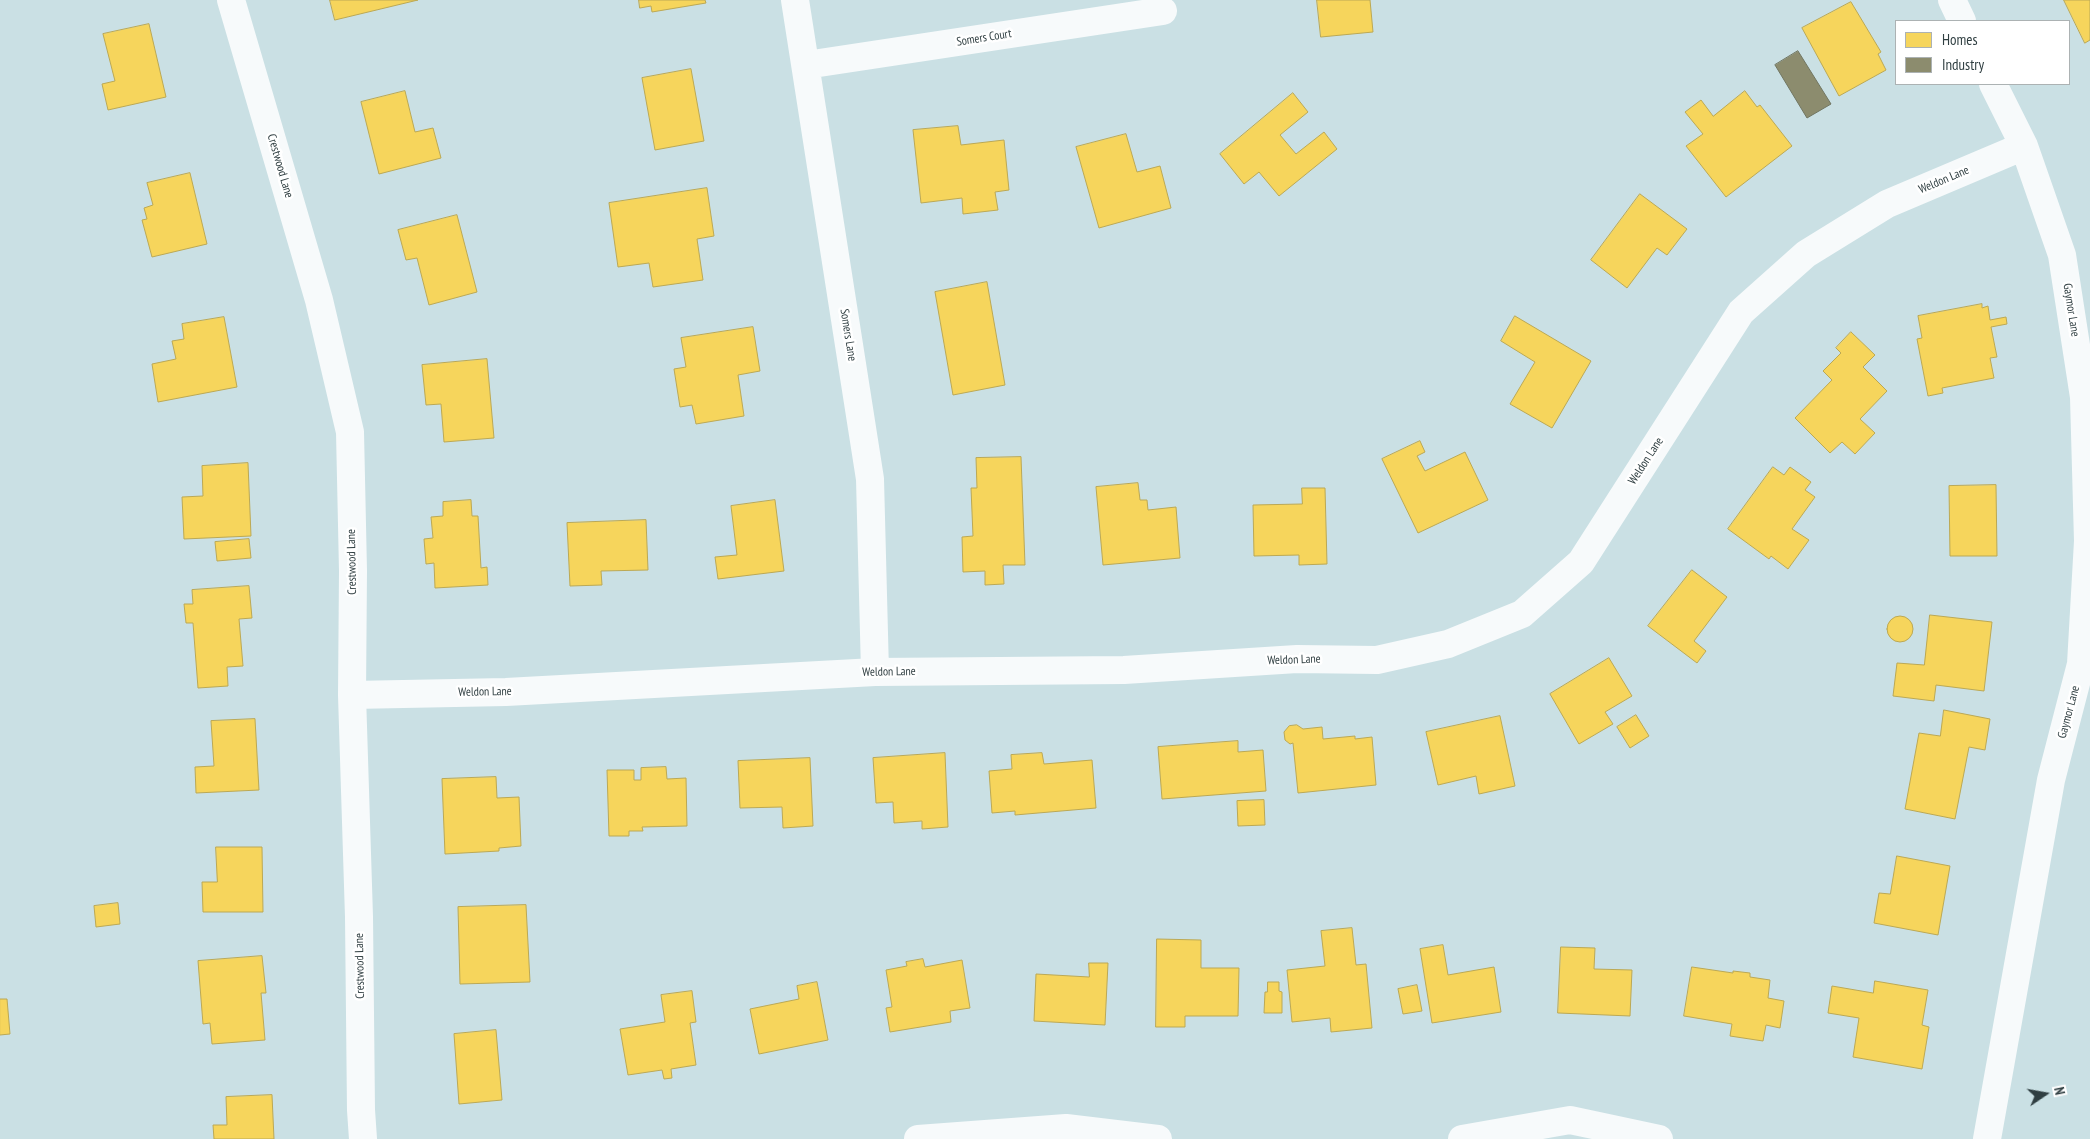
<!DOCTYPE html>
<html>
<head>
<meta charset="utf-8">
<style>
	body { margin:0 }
	#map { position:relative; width:2090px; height:1139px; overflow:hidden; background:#cae0e4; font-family:"PT Sans Narrow",sans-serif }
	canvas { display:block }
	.legend { position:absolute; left:1895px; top:20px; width:175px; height:65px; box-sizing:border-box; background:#fff; border:1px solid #acb2b3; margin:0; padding:6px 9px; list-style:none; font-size:15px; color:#303f42 }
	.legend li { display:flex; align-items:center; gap:10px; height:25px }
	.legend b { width:25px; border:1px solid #acb2b3 }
	.north { position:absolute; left:2020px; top:1069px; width:50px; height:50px; -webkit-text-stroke:4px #fff; paint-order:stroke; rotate:78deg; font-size:14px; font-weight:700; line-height:20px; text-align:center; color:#303f42 }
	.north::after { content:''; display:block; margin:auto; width:18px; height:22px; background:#303f42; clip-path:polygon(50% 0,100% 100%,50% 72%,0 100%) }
</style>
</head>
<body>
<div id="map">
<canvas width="2090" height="1139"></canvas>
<ul class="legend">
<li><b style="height:14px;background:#f6d55c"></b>Homes</li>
<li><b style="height:14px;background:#8c8c6e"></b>Industry</li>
</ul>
<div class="north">N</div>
</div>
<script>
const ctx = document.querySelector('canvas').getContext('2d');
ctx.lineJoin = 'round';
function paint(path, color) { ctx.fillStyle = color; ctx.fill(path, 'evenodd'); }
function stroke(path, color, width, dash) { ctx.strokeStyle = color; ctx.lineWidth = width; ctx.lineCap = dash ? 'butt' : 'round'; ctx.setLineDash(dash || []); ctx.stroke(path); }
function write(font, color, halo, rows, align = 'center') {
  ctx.font = font + ' "PT Sans Narrow",sans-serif'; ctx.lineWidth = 5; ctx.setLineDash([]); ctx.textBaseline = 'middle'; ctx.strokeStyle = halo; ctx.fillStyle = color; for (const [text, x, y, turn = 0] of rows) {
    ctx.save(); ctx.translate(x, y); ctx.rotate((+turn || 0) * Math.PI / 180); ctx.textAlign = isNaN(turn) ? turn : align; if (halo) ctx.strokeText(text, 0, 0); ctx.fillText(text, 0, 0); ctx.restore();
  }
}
const homes = new Path2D(`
	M330,0h88l-83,20z
	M639,0h66l1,3 -54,9 -1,-6 -11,2z
	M1317,0h53l3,32 -52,5z
	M2064,0h26v40l-5,3z
	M1851,2l30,50 -3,2 8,16 -47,26 -37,-68z
	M149,24l17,73 -58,13 -6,-26 13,-3 -12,-47z
	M691,69l13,72 -49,9 -13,-72z
	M405,91l10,41 18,-4 8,30 -62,16 -18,-72z
	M1745,91l12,16 3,-2 32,41 -66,51 -40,-51 17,-12 -18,-22 16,-12 12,16z
	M1293,93l15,19 -28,23 16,19 28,-22 13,17 -58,47 -20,-24 -15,12 -24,-30z
	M958,126l3,19 43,-5 5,50 -14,2 3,18 -35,4 -1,-16 -41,5 -8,-73z
	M1126,134l11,38 23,-6 11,42 -72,20 -23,-81z
	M190,173l17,71 -55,13 -10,-37 5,-1 -3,-11 9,-3 -6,-22z
	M707,188l7,48 -17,3 6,41 -50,7 -4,-24 -31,4 -9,-64z
	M1640,194l47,35 -20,26 -10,-7 -30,40 -36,-28z
	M457,215l20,77 -48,13 -12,-47 -11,2 -8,-30z
	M987,282l18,103 -52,10 -18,-103z
	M1982,304v4l6,-2 2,14 16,-3 1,7 -16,3 6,30 -7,1 4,20 -52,10 1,5 -15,3 -11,-57 5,-1 -4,-22z
	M1515,316l76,45 -39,67 -42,-24 25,-42 -34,-21z
	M224,317l13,70 -79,15 -6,-38 24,-5 -4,-18 12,-2 -2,-15z
	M753,327l7,44 -22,4 6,41 -48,8 -4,-19 -12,2 -6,-38 12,-2 -5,-29z
	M1851,332l24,23 -12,12 24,24 -27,28 15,14 -20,21 -13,-12 -12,11 -35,-35 37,-38 -9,-9 18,-18 -5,-5z
	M487,359l7,79 -50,4 -3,-38 -15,1 -4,-40z
	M1420,441l5,11 -8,4 8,15 40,-19 23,48 -70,33 -36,-74z
	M1021,457l4,108h-22l1,19 -19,1v-14l-22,1 -1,-35 11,-1 -2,-48h6l-1,-30z
	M248,463l3,73 -67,3 -2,-42 21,-1 -1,-30z
	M1773,467l11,8 6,-8 21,15 -6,8 10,7 -23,32 17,11 -21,29 -17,-13 -2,3 -41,-30z
	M1138,483l2,17h7l1,10 28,-3 4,51 -77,7 -7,-78z
	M1996,485l1,71h-47l-1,-70z
	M1302,488h23l2,76 -28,1v-10l-45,1 -1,-51 49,-1z
	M471,500l1,16h6l3,52 6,-1 1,18 -53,3 -1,-25 -8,1 -2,-25 9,-1 -2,-21 12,-1v-14z
	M775,500l9,71 -66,8 -3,-22 22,-2 -6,-49z
	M646,520l2,50 -47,1 1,14 -32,1 -3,-63z
	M249,539l2,19 -34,3 -2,-19z
	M1692,570l35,27 -33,44 12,10 -9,12 -49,-37z
	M249,586l3,32 -13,1 4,47 -16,1 1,19 -30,2 -5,-65h-7l-2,-19h9l-1,-14z
	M1930,615l62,7 -8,69 -48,-6 -2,16 -41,-5 4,-33 27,2z
	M1887 629a13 13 0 1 1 26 0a13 13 0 1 1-26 0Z
	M1609,658l23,38 -27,16 8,12 -34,20 -29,-50z
	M1944,710l46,9 -5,31 -16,-3 -14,72 -50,-10 14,-76 21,3z
	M1636,715l13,21 -19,12 -13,-21z
	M1500,716l15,70 -36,8 -3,-18 -38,9 -12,-53z
	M255,719l4,71 -63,3 -1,-26 19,-1 -3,-45z
	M1297,725l6,4 19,-2 1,12 32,-3v3l17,-2 4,48 -78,8 -5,-50 -3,1 -5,-4 -1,-8 5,-6z
	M1238,741v11l25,-2 3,41 -104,8 -4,-52z
	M945,753l3,74 -26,2v-8l-28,2 -1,-21 -17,1 -3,-45z
	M1042,753l2,11 48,-4 4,48 -81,7v-4l-23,2 -3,-42 23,-2 -1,-14z
	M810,758l3,68 -30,2 -1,-21 -42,1 -2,-47z
	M666,767l1,12 19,-1 1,48 -45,1 1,4h-14v5h-20l-2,-66h27v10h7v-12z
	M496,777l1,21 22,-1 2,49 -22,2v3l-54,3 -3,-75z
	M1264,800l1,25 -27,1 -1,-25z
	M216,847h46l1,65h-60l-1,-30h15z
	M1897,856l53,10 -12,69 -64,-12 5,-30 11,1z
	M118,903l2,21 -24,3 -2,-21z
	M526,905l4,77 -70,2 -2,-77z
	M1352,928l4,37 10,-1 6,64 -41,4 -1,-14 -38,4 -5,-52 38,-4 -4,-35z
	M1157,939l44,1v28h38l-1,48h-53v11h-29z
	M1443,945l5,30 46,-8 7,45 -69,11 -12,-74z
	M1561,947l34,1 -1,21 38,1 -2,46 -72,-3z
	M262,956l4,37h-5l4,47 -53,4 -2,-21 -7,1 -5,-63z
	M923,959l2,8 37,-7 8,48 -20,3 1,11 -61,10 -4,-24 6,-1 -6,-37 21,-4 -1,-4z
	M1089,963h19l-3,62 -71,-4 2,-47 53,3z
	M1692,967l41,6v-2l17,2v4l20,3 -2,18 16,3 -4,27 -14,-3 -3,16 -33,-5 2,-12 -48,-8z
	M1875,981l53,9 -6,35 7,2 -7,42 -69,-12 6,-39 -31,-5 4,-27 41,7z
	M817,982l11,58 -69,14 -9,-45 49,-10 -2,-13z
	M1268,982h11v9l3,1v21h-18l1,-21h2z
	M1417,985l5,26 -19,3 -5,-25z
	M692,991l4,31 -6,1 6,42 -25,4 1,9 -8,1 -2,-9 -34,5 -8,-46 45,-7 -4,-27z
	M0,999h7l3,35 -10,1z
	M496,1030l6,70 -43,4 -5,-70z
	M272,1095l2,44h-60l-1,-14h14l-1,-28z`);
paint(homes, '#f6d55c');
stroke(homes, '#bba854', 1);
const industry = new Path2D(`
	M1798,51l33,53 -24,14 -32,-53z`);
paint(industry, '#8c8c6e');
stroke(industry, '#707561', 1);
stroke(new Path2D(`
	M231,0l88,300 31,132 3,139 -1,124 7,222 2,193 2,29
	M795,0l75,479 5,193
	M1952,0l10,21
	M806,65l357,-54
	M352,695l154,-3 369,-20 249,-2 173,-11 80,1 71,-16 74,-30 59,-52 160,-250 65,-58 81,-50 137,-58
	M918,1139l148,-11 92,11
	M1462,1139l108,-19 89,19
	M1987,1139l64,-359 30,-116 7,-123 -4,-144 -22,-142 -38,-109 -31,-62`), '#f7fafb', 28);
write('12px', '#303f42', '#fff', [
	["Somers Court",984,38,-9],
	["Crestwood Lane",280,166,74],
	["Weldon Lane",1944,180,-23],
	["Gaymor Lane",2071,310,81],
	["Somers Lane",848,335,81],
	["Weldon Lane",1646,461,-57],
	["Crestwood Lane",352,562,-91],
	["Weldon Lane",1294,660,-2],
	["Weldon Lane",889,672,-1],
	["Weldon Lane",485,692,-1],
	["Gaymor Lane",2069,712,-75],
	["Crestwood Lane",360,966,-91]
]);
</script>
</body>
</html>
